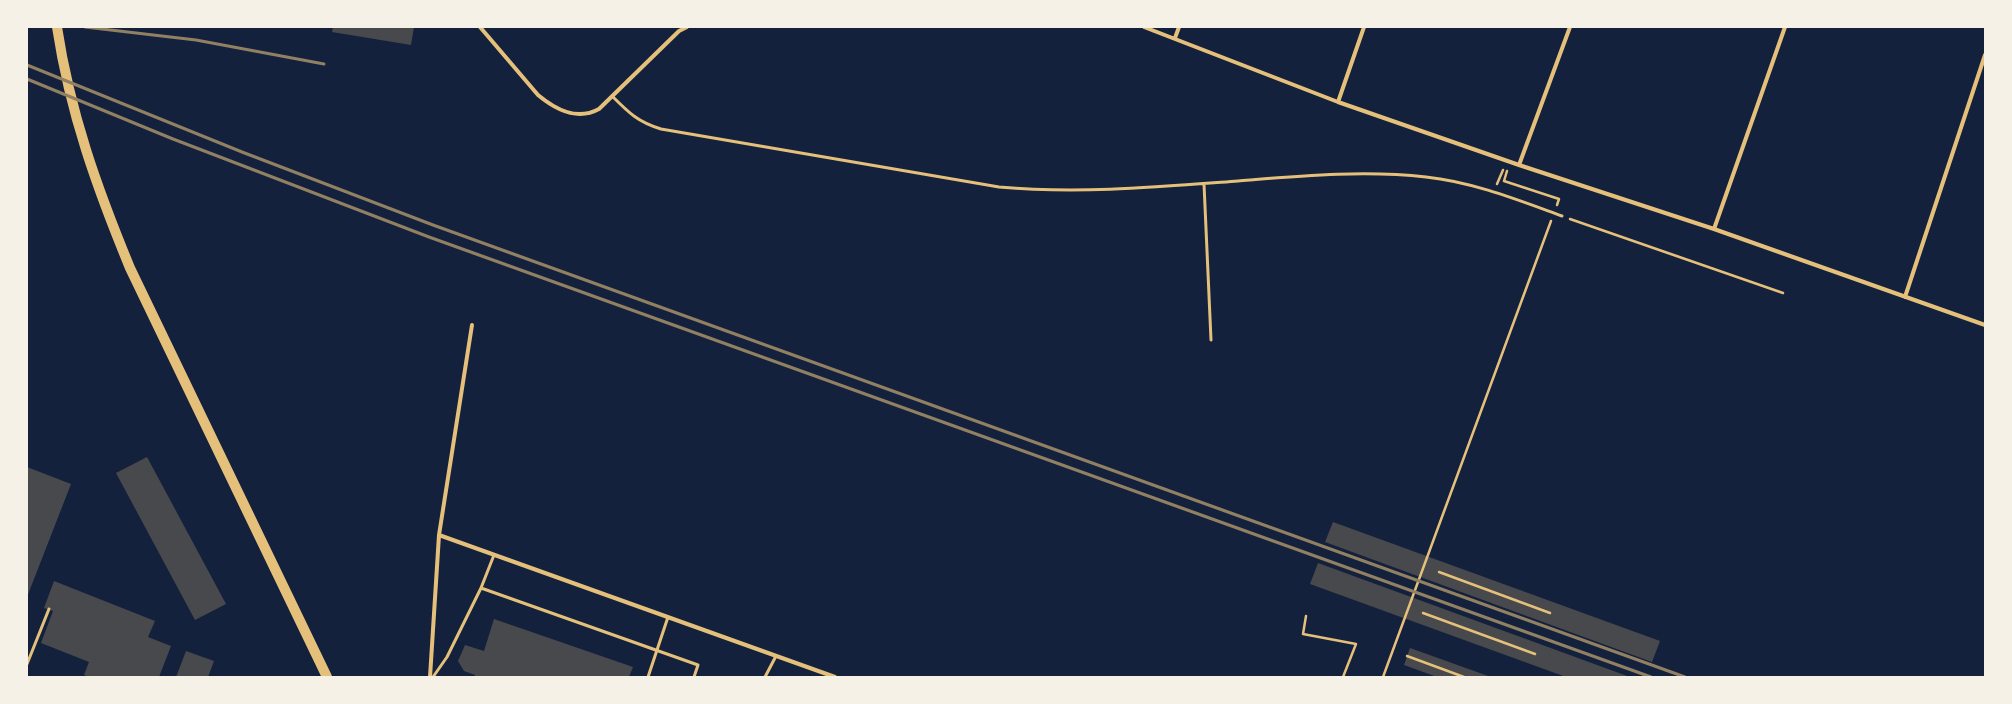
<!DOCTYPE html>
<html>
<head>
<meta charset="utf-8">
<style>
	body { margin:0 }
	#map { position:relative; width:2012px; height:704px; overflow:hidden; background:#14213d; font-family:Raleway,sans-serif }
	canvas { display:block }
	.frame { position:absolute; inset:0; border:28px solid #f6f1e7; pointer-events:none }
</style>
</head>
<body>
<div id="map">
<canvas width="2012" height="704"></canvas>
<div class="frame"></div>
</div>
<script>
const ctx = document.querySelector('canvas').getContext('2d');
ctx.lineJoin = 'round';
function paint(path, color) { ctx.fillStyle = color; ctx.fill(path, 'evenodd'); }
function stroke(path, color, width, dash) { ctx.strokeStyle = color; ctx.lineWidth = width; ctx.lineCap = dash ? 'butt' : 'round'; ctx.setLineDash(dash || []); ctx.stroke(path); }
paint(new Path2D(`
	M333,27h81l-3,18 -79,-13z
	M147,457l79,147 -31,16 -79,-147z
	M27,467l44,17 -44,113z
	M1333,522l327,119 -8,21 -327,-120z
	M1318,563l312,114h-64l-256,-93z
	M54,581l101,40 -7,16 23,9 -12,31h-69l-6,-2 5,-13 -48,-19 12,-32 -9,-3z
	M494,619l139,48 -4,10h-154v-2l-11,-4 -6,-10 7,-16 19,6z
	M1410,648l81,29h-54l-33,-12z
	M186,651l28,10 -6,16h-32z`), '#48494c');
stroke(new Path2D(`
	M1507,171l-3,10 55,18 -2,6
	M1497,184l6,-14
	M1570,219l213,74
	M1439,572l111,41
	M1423,613l112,41
	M1306,616l-3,18 53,10 -13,33
	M1407,656l57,21
	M1383,677l168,-456`), '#e5c07b', 2.5);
stroke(new Path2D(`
	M612,96c17,17 26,26 49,33l338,58c80,7 159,0 239,-6 62,-5 125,-11 188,-4 47,5 92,23 136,39
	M1204,184l7,156
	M494,555l-13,33 217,77 -4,12
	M27,664l22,-55
	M433,677l14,-20 34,-69
	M648,677l20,-60
	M765,677l11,-21`), '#e5c07b', 3);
stroke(new Path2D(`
	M480,27l58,68c18,15 39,26 61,14l80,-78 8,-4
	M1144,27l194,75 181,63 195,64 271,96
	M1175,38l4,-11
	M1338,102l26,-75
	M1519,165l51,-138
	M1714,229l71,-202
	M1905,297l80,-242
	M439,535l396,142
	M430,677l9,-142 33,-210`), '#e5c07b', 4);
stroke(new Path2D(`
	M57,27c13,86 40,161 73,241l197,409`), '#e5c07b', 10);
stroke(new Path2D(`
	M85,27l111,13 128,24
	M27,65l215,87 191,73 1252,452
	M27,79l146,60 256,98 1222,440`), '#918062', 3);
</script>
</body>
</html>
